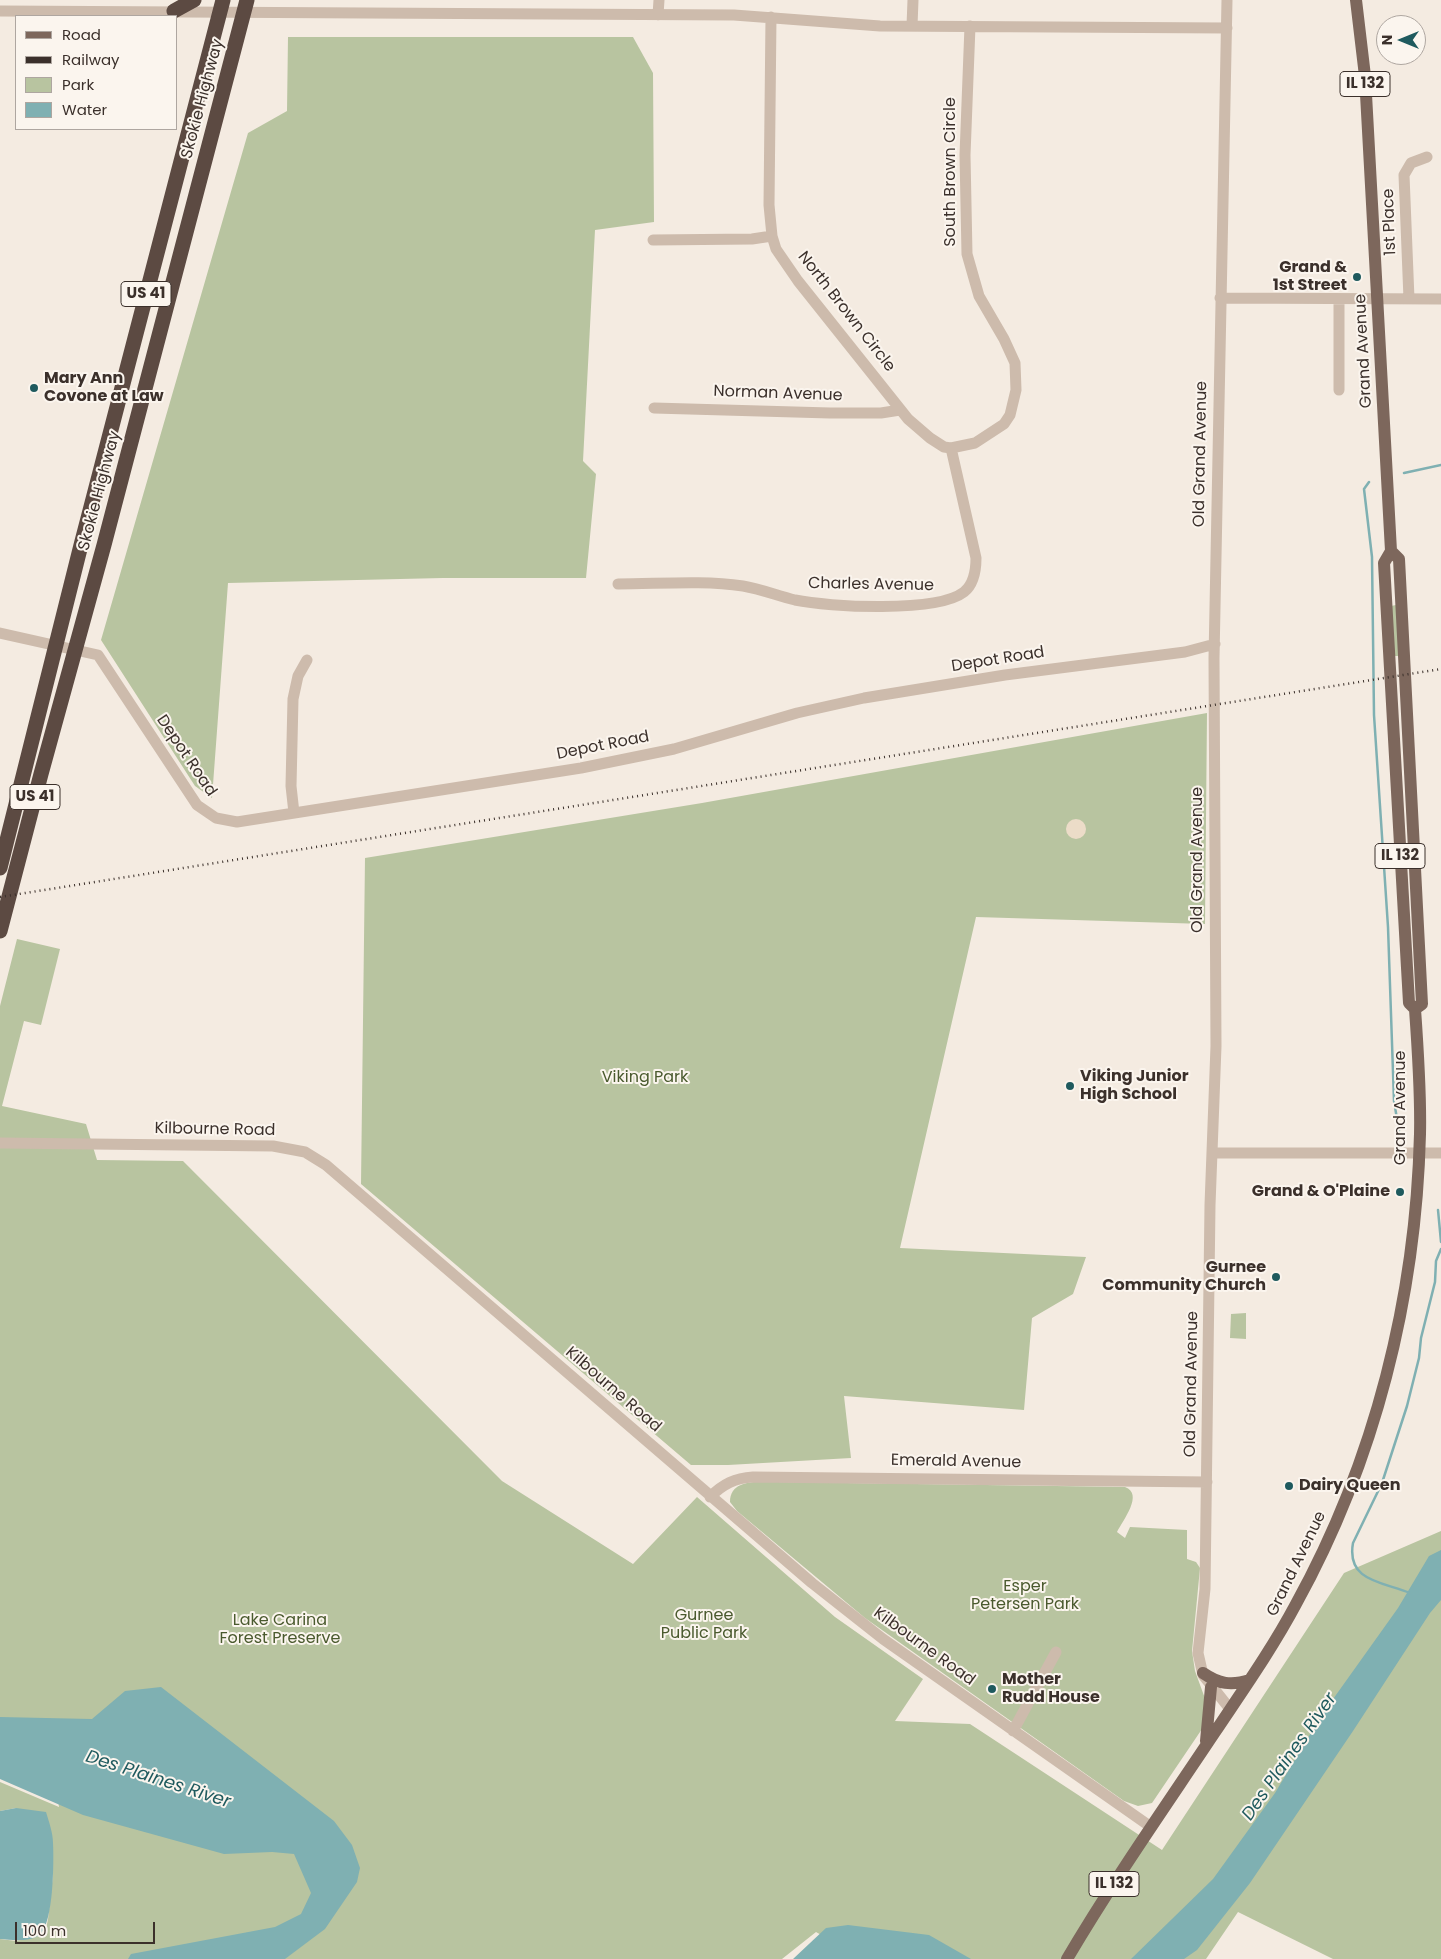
<!DOCTYPE html>
<html>
<head>
<meta charset="utf-8">
<style>
	body { margin:0 }
	#map { position:relative; width:1441px; height:1959px; overflow:hidden; background:#f4ebe1; font-family:Poppins,sans-serif }
	canvas { display:block }
	.legend { position:absolute; left:15px; top:15px; width:162px; height:115px; box-sizing:border-box; background:#fbf5ee; border:1px solid #aea6a0; margin:0; padding:6px 9px; list-style:none; font-size:15px; color:#3b302b }
	.legend li { display:flex; align-items:center; gap:10px; height:25px }
	.legend b { width:25px; border:1px solid #aea6a0 }
	.north { position:absolute; left:1376px; top:15px; width:50px; height:50px; box-sizing:border-box; background:#fbf5ee; border:1px solid #aea6a0; border-radius:50%; rotate:270deg; font-size:14px; font-weight:700; line-height:20px; text-align:center; color:#3b302b }
	.north::after { content:''; display:block; margin:auto; width:18px; height:22px; background:#1f5a5e; clip-path:polygon(50% 0,100% 100%,50% 72%,0 100%) }
	.scale { position:absolute; left:15px; top:1922px; width:140px; height:22px; box-sizing:border-box; border:2px solid #3b302b; border-top:0; padding-left:6px; font-size:15px; line-height:18px; white-space:nowrap; color:#3b302b; -webkit-text-stroke:4px #fbf5ee; paint-order:stroke }
</style>
</head>
<body>
<div id="map">
<canvas width="1441" height="1959"></canvas>
<ul class="legend">
<li><b style="height:6px;background:#7d675c"></b>Road</li>
<li><b style="height:6px;background:#3b302b"></b>Railway</li>
<li><b style="height:14px;background:#b8c4a0"></b>Park</li>
<li><b style="height:14px;background:#7fb0b2"></b>Water</li>
</ul>
<div class="north">N</div>
<div class="scale">100 m</div>
</div>
<script>
const ctx = document.querySelector('canvas').getContext('2d');
ctx.lineJoin = 'round';
function paint(path, color) { ctx.fillStyle = color; ctx.fill(path, 'evenodd'); }
function stroke(path, color, width, dash) { ctx.strokeStyle = color; ctx.lineWidth = width; ctx.lineCap = dash ? 'butt' : 'round'; ctx.setLineDash(dash || []); ctx.stroke(path); }
function write(font, color, halo, rows, align = 'center') {
  ctx.font = font + ' Poppins,sans-serif'; ctx.lineWidth = 4; ctx.setLineDash([]); ctx.textBaseline = 'middle'; ctx.strokeStyle = halo; ctx.fillStyle = color; for (const [text, x, y, turn = 0] of rows) {
    ctx.save(); ctx.translate(x, y); ctx.rotate((+turn || 0) * Math.PI / 180); ctx.textAlign = isNaN(turn) ? turn : align; if (halo) ctx.strokeText(text, 0, 0); ctx.fillText(text, 0, 0); ctx.restore();
  }
}
paint(new Path2D(`
	M288,37h345l20,36 1,149 -59,8 -12,231 13,13 -10,104h-143l-215,5 -16,215 -17,-12 -94,-146 147,-507 39,-22z
	M1396,605l3,51h-5l-3,-50z
	M1207,713l-2,211 -229,-7 -76,331 186,9 -13,37 -41,24 -8,92 -180,-14 7,62 -123,7h-37l-330,-281 4,-326 337,-55z
	M17,939l43,10 -19,76 -17,-4 -22,85 84,18 11,36 86,1 319,320 131,83 64,-67 138,120 88,62 -28,42 75,3 192,126 182,-277 97,-42v428h-108l-95,-47 -32,47h-343l-47,-27 -34,27h-782v-20l16,2 23,-5 7,-7 2,-10 5,-44 -37,-67 -16,3v-29l59,25 -4,-27 -55,-23v-751z
	M1246,1313v26l-16,-1 1,-24z
	M776,1482l349,5c19,7 -2,33 -8,45l8,6 5,-11 57,3v29l9,3 4,6 -8,83 3,20 12,33 -5,25 -50,74 -14,3 -14,-5 -259,-183 -128,-107 -7,-9c0,-24 30,-20 46,-20z`), '#b8c4a0');
paint(new Path2D(`
	M1066 829a10 10 0 1 1 20 0a10 10 0 1 1-20 0Z`), '#ecdcc8');
paint(new Path2D(`
	M1441,1550v50l-11,13 -77,118 -103,152 -53,67 -13,9h-53l82,-80 62,-86 46,-77 77,-108 31,-52z
	M161,1687l173,134 18,24 8,23 -3,14 -32,47 -40,30h-157l3,-5 144,-27 26,-13 10,-21 -17,-39 -22,-2 -48,2 -141,-39 -83,-36v-62l92,2 33,-28z
	M16,1808l30,4c3,10 7,21 7,31 1,17 1,85 -15,93 -10,6 -27,4 -38,3v-128z
	M848,1925l81,10 42,24h-178l33,-31z`), '#7fb0b2');
stroke(new Path2D(`
	M1404,473l37,-8
	M1369,482l-5,7 8,68 2,158 14,212 6,174 5,30
	M1438,1210l3,32
	M1410,1593c-26,-11 -64,-11 -57,-50l29,-60 25,-77 12,-48 2,-20 14,-56 1,-21 5,-12`), '#7fb0b2', 2.5);
stroke(new Path2D(`
	M1227,0l-13,658 2,388 -6,159 -5,384 -7,64 5,22 27,34
	M0,11l734,4 146,11 347,2
	M658,15l1,-15
	M771,17l-2,188 3,31 4,13 22,32 110,138 22,19 14,9 7,1 24,-5 29,-19 6,-9 6,-25 -1,-27 -11,-24 -25,-43 -12,-42 -2,-99 5,-129
	M912,26l1,-26
	M653,240l99,-1 20,-3
	M1220,298l221,1
	M1409,299l-5,-124 7,-12 16,-6
	M1339,390v-91
	M654,408l176,5h51l19,-3
	M618,584c41,0 84,-4 125,2 18,3 35,10 52,14 34,7 142,13 169,-8 10,-8 12,-22 12,-34l-25,-110
	M0,633l98,22 99,150 19,13 21,4 344,-54 93,-19 123,-36 67,-15 141,-23 180,-23 30,-8
	M294,813l-3,-27 2,-87 5,-23 9,-16
	M0,1143l273,3 32,6 21,13 486,418 71,56 268,188
	M1213,1153h228
	M710,1497c13,-13 25,-19 43,-20l454,5
	M1013,1731l43,-79`), '#cdbbac', 11);
stroke(new Path2D(`
	M1391,551l8,8 23,445 -7,5
	M1203,1673c16,11 28,13 47,7
	M1206,1741l5,-54
	M1067,1959c46,-78 98,-152 148,-227 28,-42 57,-83 81,-128 79,-143 120,-307 124,-470 1,-41 -2,-83 -5,-125l-6,-6 -25,-440 7,-12 -26,-475 -9,-76`), '#7d675c', 12);
stroke(new Path2D(`
	M174,11l20,-11
	M0,868l81,-323 142,-545
	M0,931l41,-157 63,-229 143,-545`), '#5c4a42', 15);
stroke(new Path2D(`
	M0,897l1441,-228`), '#3b302b', 2.5, [1, 4]);
for (const [x, y, r, color] of [
	[1357,277,5,"#1f5a5e"],
	[34,388,5,"#1f5a5e"],
	[1070,1086,5,"#1f5a5e"],
	[1400,1192,5,"#1f5a5e"],
	[1276,1277,5,"#1f5a5e"],
	[1289,1486,5,"#1f5a5e"],
	[992,1689,5,"#1f5a5e"]
]) { const dot = new Path2D(); dot.arc(x, y, r, 0, 2 * Math.PI); ctx.fillStyle = color; ctx.fill(dot); stroke(dot, '#fbf5ee', 2); }
for (const [x, y, w] of [
	[1365,84,50],
	[146,294,50],
	[35,797,50],
	[1400,856,50],
	[1114,1884,50]
]) { const box = new Path2D(); box.roundRect(x - w / 2, y - 12.5, w, 25, 4); ctx.fillStyle = '#fbf5ee'; ctx.fill(box); stroke(box, '#3b302b', 1); }
write('bold 15px', '#3b302b', null, [
	["IL 132",1365,84],
	["US 41",146,294],
	["US 41",35,797],
	["IL 132",1400,856],
	["IL 132",1114,1884]
]);
write('16px', '#3b302b', '#fbf5ee', [
	["Skokie Highway",203,99,-75],
	["South Brown Circle",951,172,-90],
	["1st Place",1390,222,-92],
	["North Brown Circle",846,312,52],
	["Grand Avenue",1364,351,-93],
	["Norman Avenue",778,394,2],
	["Old Grand Avenue",1201,454,-89],
	["Skokie Highway",100,491,-75],
	["Charles Avenue",871,585,1],
	["Depot Road",998,660,-9],
	["Depot Road",603,746,-11],
	["Depot Road",186,756,56],
	["Old Grand Avenue",1198,860,-90],
	["Grand Avenue",1401,1108,-90],
	["Kilbourne Road",215,1130,1],
	["Old Grand Avenue",1192,1384,-89],
	["Kilbourne Road",613,1390,41],
	["Emerald Avenue",956,1462,1],
	["Grand Avenue",1297,1564,-64],
	["Kilbourne Road",924,1647,36]
]);
write('bold 16px', '#3b302b', '#fbf5ee', [
	["Grand &",1347,268,"right"],
	["1st Street",1347,286,"right"],
	["Mary Ann",44,379],
	["Covone at Law",44,397],
	["Viking Junior",1080,1077],
	["High School",1080,1095],
	["Grand & O'Plaine",1390,1192,"right"],
	["Gurnee",1266,1268,"right"],
	["Community Church",1266,1286,"right"],
	["Dairy Queen",1299,1486],
	["Mother",1002,1680],
	["Rudd House",1002,1698]
], 'left');
write('16px', '#4a5a2e', '#fbf5ee', [
	["Viking Park",645,1078],
	["Esper",1025,1587],
	["Petersen Park",1025,1605],
	["Gurnee",704,1616],
	["Public Park",704,1634],
	["Lake Carina",280,1621],
	["Forest Preserve",280,1639]
]);
write('italic 18px', '#1f5a5e', '#fbf5ee', [
	["Des Plaines River",1290,1757,-55],
	["Des Plaines River",158,1780,18]
]);
</script>
</body>
</html>
